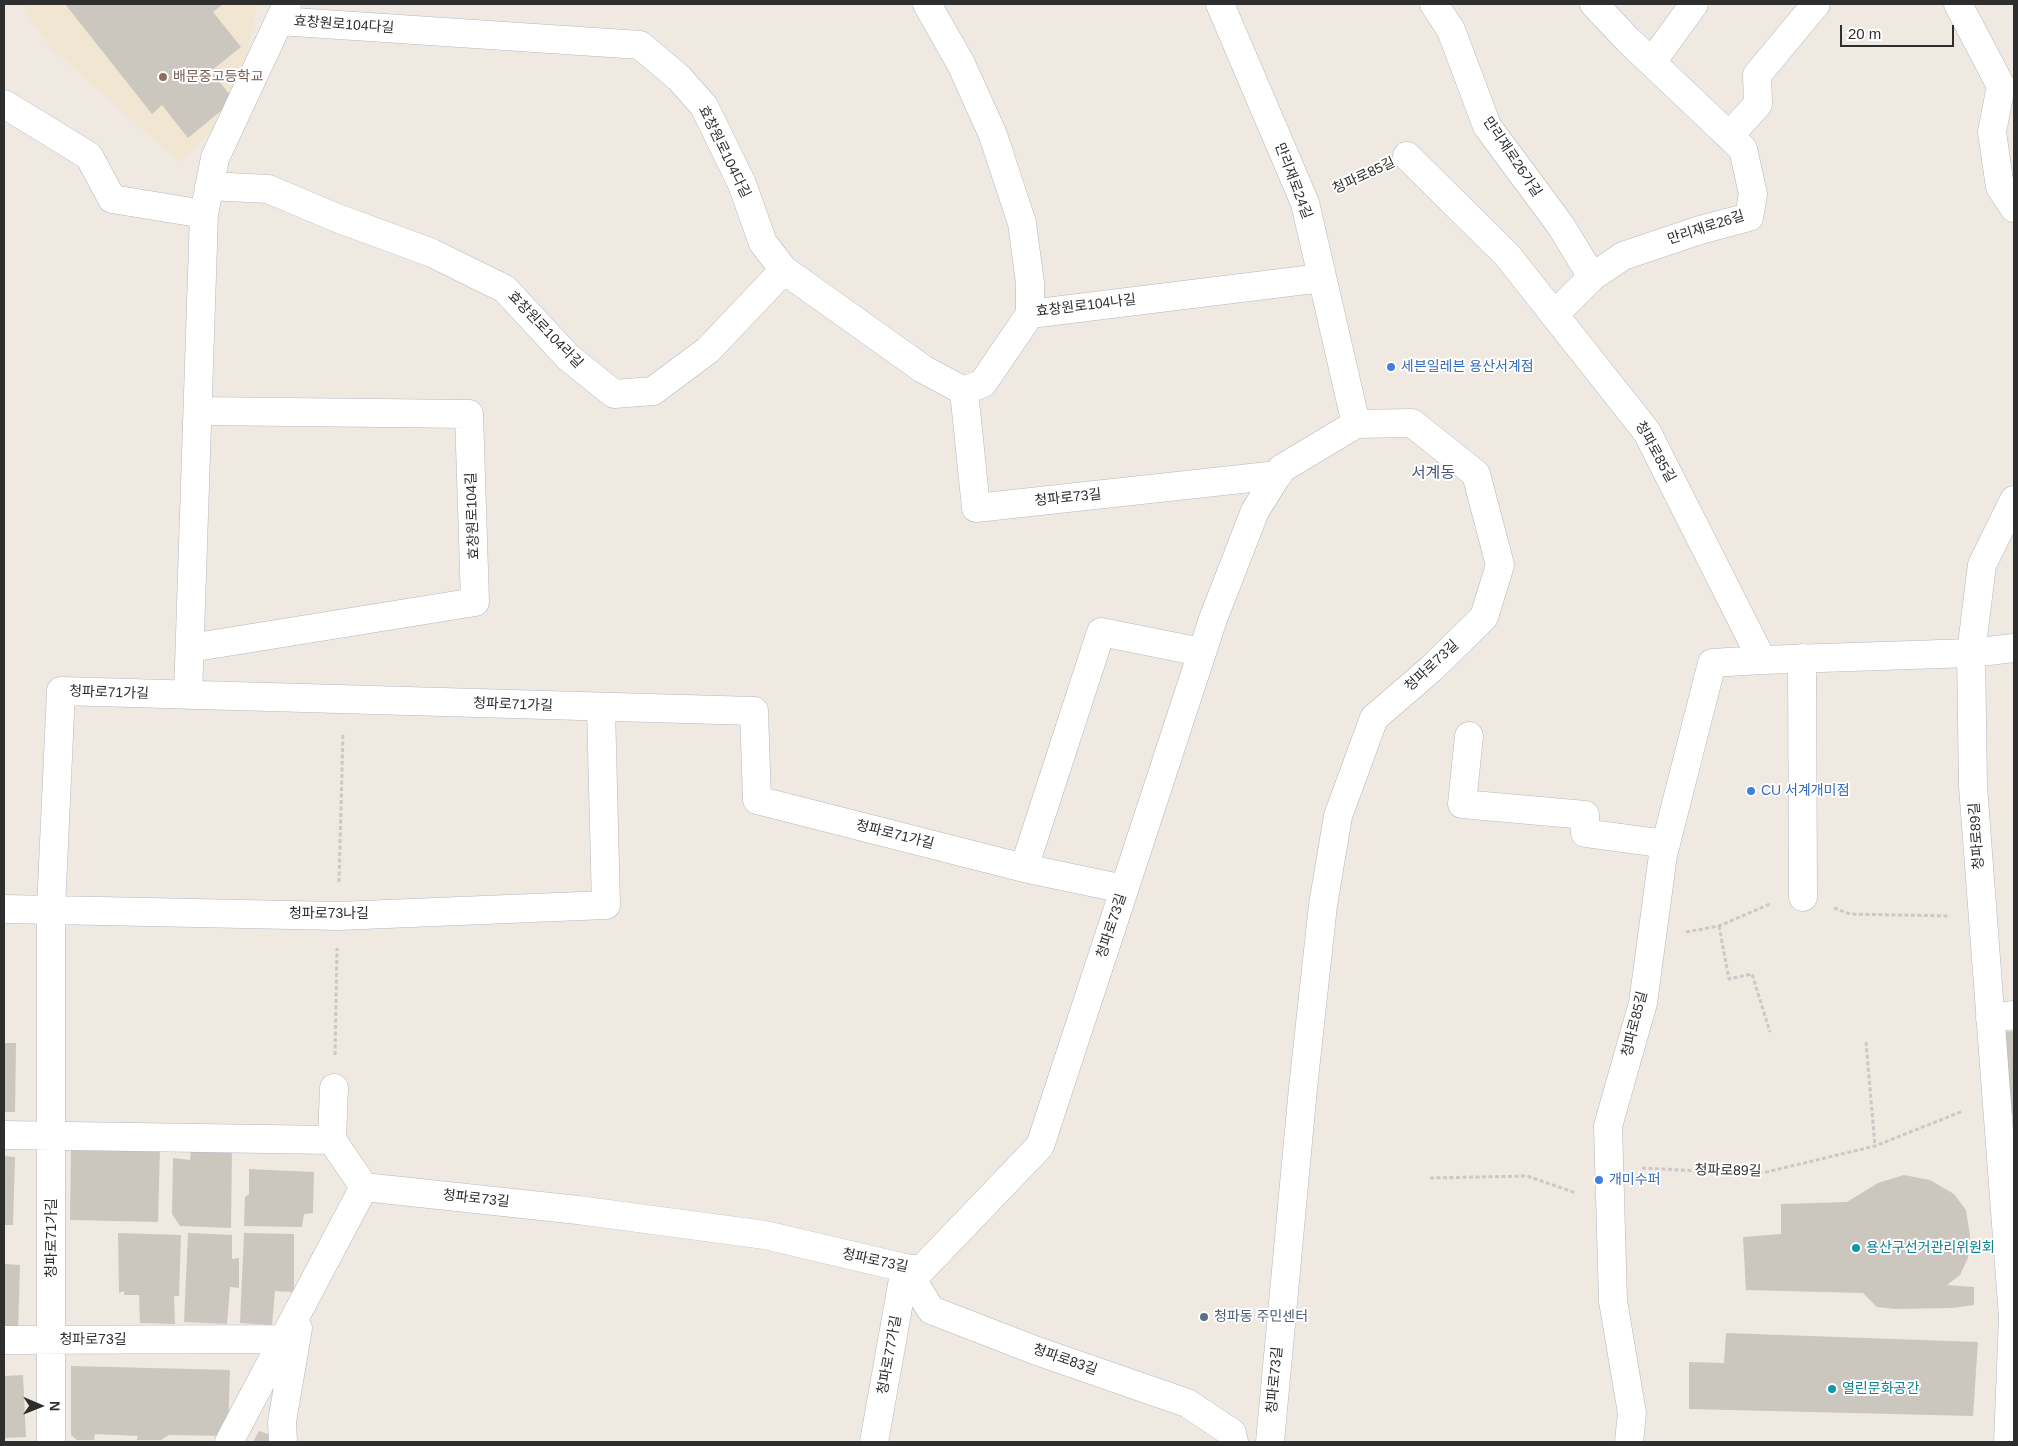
<!DOCTYPE html>
<html>
<head>
<meta charset="utf-8">
<style>
	body { margin:0 }
	#map { position:relative; width:2018px; height:1446px; overflow:hidden; background:#efe9e1; font-family:Arial,sans-serif }
	canvas { display:block }
	.frame { position:absolute; inset:0; border:5px solid #2e2e2e; pointer-events:none }
	.north { position:absolute; left:15px; top:1381px; width:50px; height:50px; -webkit-text-stroke:4px #fff; paint-order:stroke; rotate:91deg; font-size:14px; font-weight:700; line-height:20px; text-align:center; color:#2e2e2e }
	.north::after { content:''; display:block; margin:auto; width:18px; height:22px; background:#2e2e2e; clip-path:polygon(50% 0,100% 100%,50% 72%,0 100%) }
	.scale { position:absolute; left:1840px; top:25px; width:114px; height:22px; box-sizing:border-box; border:2px solid #2e2e2e; border-top:0; padding-left:6px; font-size:15px; line-height:18px; white-space:nowrap; color:#2e2e2e; -webkit-text-stroke:4px #fff; paint-order:stroke }
</style>
</head>
<body>
<div id="map">
<canvas width="2018" height="1446"></canvas>
<div class="frame"></div>
<div class="north">N</div>
<div class="scale">20 m</div>
</div>
<script>
const ctx = document.querySelector('canvas').getContext('2d');
ctx.lineJoin = 'round';
function paint(path, color) { ctx.fillStyle = color; ctx.fill(path, 'evenodd'); }
function stroke(path, color, width, dash) { ctx.strokeStyle = color; ctx.lineWidth = width; ctx.lineCap = dash ? 'butt' : 'round'; ctx.setLineDash(dash || []); ctx.stroke(path); }
function write(font, color, halo, rows, align = 'center') {
  ctx.font = font + ' Arial,"Noto Sans KR",sans-serif'; ctx.lineWidth = 4; ctx.setLineDash([]); ctx.textBaseline = 'middle'; ctx.strokeStyle = halo; ctx.fillStyle = color; for (const [text, x, y, turn = 0] of rows) {
    ctx.save(); ctx.translate(x, y); ctx.rotate((+turn || 0) * Math.PI / 180); ctx.textAlign = isNaN(turn) ? turn : align; if (halo) ctx.strokeText(text, 0, 0); ctx.fillText(text, 0, 0); ctx.restore();
  }
}
paint(new Path2D(`
	M20,4h238l-24,104 -55,54 -129,-115z`), '#f0e6d1');
paint(new Path2D(`
	M65,4h158l-10,8 28,35 -30,24 23,29 -46,38 -26,-33 -10,9z
	M2014,1031v83h-6l-7,-82z
	M4,1043h12l-1,69h-11z
	M71,1146l89,2 -2,74 -88,-2z
	M232,1150l-1,78 -51,-2 -8,-12 1,-56 17,2 1,-9z
	M4,1156l11,1 -2,68h-9z
	M249,1169l65,3 -1,41 -9,1 -2,13 -58,-1 1,-29 4,-3z
	M1904,1175l26,5 24,14 12,16 4,26 -2,22 -8,17 -13,10 27,2v18l-22,3 -56,1 -19,-2 -14,-14 -117,-3 -3,-53 38,-3v-30l66,-2 31,-19z
	M118,1233l63,2 -2,61h-5l1,28 -35,-1 -1,-28h-15v-4l-5,2z
	M188,1233l44,2v24l7,-1v30l-9,-1 -3,37 -43,-2z
	M244,1233l50,1v58l-19,-1 -3,34 -32,-2z
	M4,1264l16,1 -2,69 -14,-1z
	M1726,1333l252,9 -5,74 -284,-7v-47l35,1z
	M71,1366l159,4 -2,66 -59,-1 -8,5h-24l1,-4 -43,-2 -1,6h-17l-6,-5z
	M23,1375l3,62 -22,1v-62z
	M259,1431l12,4 1,7h-19z`), '#cbc7bf');
const minor = new Path2D(`
	M927,4l34,60 32,71 29,88 8,60v31l292,-36
	M1220,4l85,199 51,221
	M1434,4l17,26 36,96 74,100 31,51
	M1958,4l43,82 -9,46 8,55 14,21
	M279,21l361,24 39,33 25,28 38,78 21,59 21,27 139,99 41,22 19,-8 47,-69
	M1652,62l42,-58
	M4,104l85,52 23,43 92,15
	M1729,136l29,-32 -1,-29 59,-71
	M1407,156l100,99 140,177 115,228 -50,3 -49,192 -20,148 -35,123 5,175 19,112 -3,29
	M209,186l59,3 69,29 95,35 73,36 63,68 46,37 39,-3 55,-41 76,-80
	M1554,315l38,-38 31,-21 77,-26 49,-13 4,-23 -10,-45 -115,-109 -34,-36
	M964,391l12,117 302,-33
	M190,648l285,-46 -6,-188 -271,-3
	M1802,658l1,239
	M1762,660l209,-7 43,-5
	M188,695l16,-481 11,-56 72,-154
	M1469,736l-7,68 123,11v18l81,11
	M1024,868l77,-236 100,20
	M4,909l334,7 268,-11 -5,-197
	M1990,1018l24,-3
	M334,1088l-2,52 32,47
	M4,1135l328,5
	M905,1268l26,42 106,41 150,52 45,30 2,9
	M4,1340l280,-1
	M51,1442v-533l10,-218 693,20 3,89 267,68 100,21
	M229,1442l135,-255 214,23 187,25 140,33 16,2 119,-124 173,-527 42,-108 26,-42 75,-45 56,-1 64,51 24,91 -16,52 -53,52 -57,49 -36,98 -15,89 -20,183 -33,354
	M283,1442l-1,-20 16,-94
	M874,1442l31,-174
	M2008,1442l5,-125 -40,-531 -2,-133 11,-88 32,-65`);
stroke(minor, '#b4b7c1', 29);
stroke(new Path2D(`
	M1335,189l42,-19
	M339,882l4,-149
	M1834,908l16,6 100,2
	M1719,926l10,53 23,-5 18,58
	M1686,932l33,-6 51,-22
	M1866,1042l9,104
	M335,1055l2,-107
	M1642,1168l116,6 117,-28 88,-35
	M1430,1178l97,-2 49,17`), '#c9c9c9', 3, [4, 2.5]);
stroke(minor, '#fff', 28);
for (const [x, y, r, color] of [
	[163,77,5,"#8d6e63"],
	[1391,367,5,"#3f7fe0"],
	[1751,791,5,"#3f7fe0"],
	[1599,1180,5,"#3f7fe0"],
	[1856,1248,5,"#0f9aa8"],
	[1204,1317,5,"#5c6f8a"],
	[1832,1389,5,"#0f9aa8"]
]) { const dot = new Path2D(); dot.arc(x, y, r, 0, 2 * Math.PI); ctx.fillStyle = color; ctx.fill(dot); stroke(dot, '#fff', 2); }
write('14px', '#2e2e2e', '#fff', [
	["효창원로104다길",344,25,4],
	["효창원로104다길",724,152,64],
	["만리재로26가길",1512,157,56],
	["청파로85길",1364,176,-25],
	["만리재로24길",1293,181,69],
	["만리재로26길",1706,228,-18],
	["효창원로104나길",1086,306,-7],
	["효창원로104라길",545,330,46],
	["청파로85길",1655,452,61],
	["청파로73길",1068,498,-6],
	["효창원로104길",473,516,-92],
	["청파로73길",1432,666,-43],
	["청파로71가길",109,693,2],
	["청파로71가길",513,705,2],
	["청파로71가길",895,835,14],
	["청파로89길",1977,836,-94],
	["청파로73나길",329,914],
	["청파로73길",1112,926,-72],
	["청파로85길",1635,1024,-76],
	["청파로89길",1728,1171,1],
	["청파로73길",476,1199,6],
	["청파로71가길",52,1238,-90],
	["청파로73길",875,1261,12],
	["청파로73길",93,1340],
	["청파로77가길",890,1355,-80],
	["청파로83길",1065,1360,19],
	["청파로73길",1275,1380,-85]
]);
write('14px', '#785e54', '#fff', [
	["배문중고등학교",173,77]
], 'left');
write('14px', '#366cbe', '#fff', [
	["세븐일레븐 용산서계점",1401,367],
	["CU 서계개미점",1761,791],
	["개미수퍼",1609,1180]
], 'left');
write('14px', '#0d838f', '#fff', [
	["용산구선거관리위원회",1866,1248],
	["열린문화공간",1842,1389]
], 'left');
write('14px', '#4e5e75', '#fff', [
	["청파동 주민센터",1214,1317]
], 'left');
write('16px', '#4d5680', '#fff', [
	["서계동",1433,474]
]);
</script>
</body>
</html>
